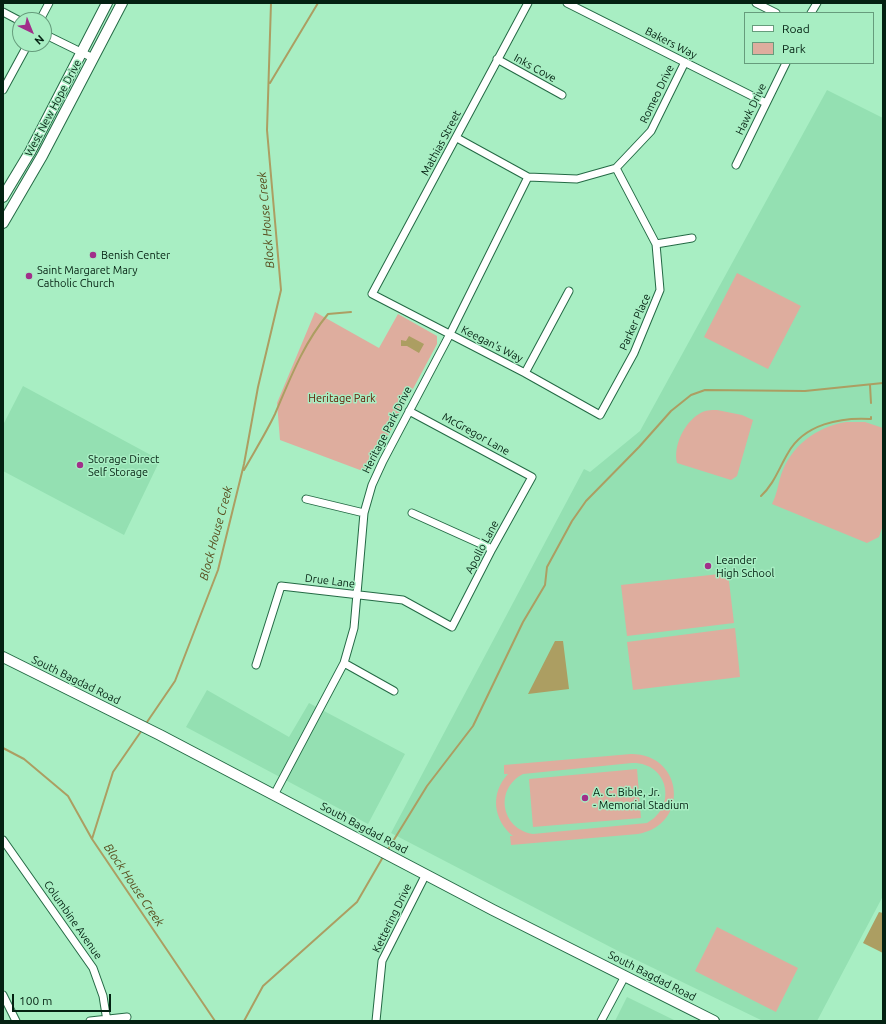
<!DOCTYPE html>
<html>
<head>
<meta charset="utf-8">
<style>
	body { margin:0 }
	#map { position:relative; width:886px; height:1024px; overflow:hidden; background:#a8eec3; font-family:Ubuntu,sans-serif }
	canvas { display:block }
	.frame { position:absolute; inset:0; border:4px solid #042112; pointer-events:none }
	.legend { position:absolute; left:744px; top:12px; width:130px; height:52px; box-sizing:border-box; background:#a8eec3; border:1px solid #669c7c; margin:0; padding:5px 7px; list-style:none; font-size:12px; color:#042112 }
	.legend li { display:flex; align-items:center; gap:8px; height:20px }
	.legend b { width:20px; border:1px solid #669c7c }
	.north { position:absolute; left:12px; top:12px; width:40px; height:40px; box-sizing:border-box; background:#a8eec3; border:1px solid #669c7c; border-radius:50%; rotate:137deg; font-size:11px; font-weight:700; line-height:16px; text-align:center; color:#042112 }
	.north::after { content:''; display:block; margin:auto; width:14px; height:18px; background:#a12f8a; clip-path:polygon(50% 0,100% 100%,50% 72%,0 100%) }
	.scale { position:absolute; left:12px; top:994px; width:99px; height:18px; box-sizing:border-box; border:2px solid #042112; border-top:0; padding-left:5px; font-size:12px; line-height:14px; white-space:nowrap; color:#042112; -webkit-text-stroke:3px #a8eec3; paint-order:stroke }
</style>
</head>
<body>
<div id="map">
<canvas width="886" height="1024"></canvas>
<div class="frame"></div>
<ul class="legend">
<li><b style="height:5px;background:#fff"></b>Road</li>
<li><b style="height:11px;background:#dead9e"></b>Park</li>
</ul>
<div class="north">N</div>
<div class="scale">100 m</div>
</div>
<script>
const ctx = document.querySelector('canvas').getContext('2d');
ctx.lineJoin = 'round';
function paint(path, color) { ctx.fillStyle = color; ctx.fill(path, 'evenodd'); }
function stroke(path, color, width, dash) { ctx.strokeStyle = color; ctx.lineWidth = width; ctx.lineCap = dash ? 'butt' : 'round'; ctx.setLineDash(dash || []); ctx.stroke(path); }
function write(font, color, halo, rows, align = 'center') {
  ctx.font = font + ' Ubuntu,sans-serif'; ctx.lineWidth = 3; ctx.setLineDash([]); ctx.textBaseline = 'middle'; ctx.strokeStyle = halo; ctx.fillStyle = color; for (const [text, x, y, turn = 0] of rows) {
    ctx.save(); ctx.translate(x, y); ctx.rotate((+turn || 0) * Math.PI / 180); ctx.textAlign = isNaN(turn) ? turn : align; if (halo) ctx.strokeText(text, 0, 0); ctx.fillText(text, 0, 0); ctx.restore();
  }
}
paint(new Path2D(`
	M827,90l56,28v778l-66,125h-54l-143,-69 -229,-119 193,-364 6,3 50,-41z
	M23,386l137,74 -36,75 -121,-64v-46z
	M207,690l82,47 20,-34 96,51 -37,70 -182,-97z
	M627,997l49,24h-61z`), '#94e0b2');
paint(new Path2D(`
	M737,273l64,33 -33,63 -64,-32z
	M315,312l64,36 19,-34 39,22v8l-69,129 -88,-33 -3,-37z
	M717,410l25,5 11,5 -16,56 -6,4 -54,-17c-4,-17 7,-40 22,-49 5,-4 12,-4 18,-4z
	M846,422h19l18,6v97l-4,12 -12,6 -95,-39c5,-10 6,-19 9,-29 10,-29 35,-48 65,-53z
	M728,573l6,50 -107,13 -6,-51z
	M735,628l5,49 -107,13 -6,-48z
	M631,754c53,0 59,71 7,80l-127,11 -1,-9h3c-20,-16 -23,-43 -5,-62h-4v-9zM632,763c36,-1 46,43 15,60l-114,11c-32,-5 -39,-45 -10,-60z
	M637,769l4,49 -108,9 -4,-48z
	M717,927l81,41 -22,44 -81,-41z`), '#dead9e');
paint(new Path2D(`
	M409,336l15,8 -5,9 -12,-7h-6v-6l5,1z
	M555,641h8l6,48 -41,5z
	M879,912l4,1v40l-20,-10z`), '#ac9e62');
stroke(new Path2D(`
	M270,83l48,-80
	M870,385l1,18
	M244,470c10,-18 22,-37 31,-56 15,-35 28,-70 53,-100l23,-2
	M761,496c13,-12 18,-28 27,-43 16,-29 53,-36 83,-34v-2
	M145,725l30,-44 43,-111 26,-106 14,-77 23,-97 -14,-160 4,-127
	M142,730l-29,42 -21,67 123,182
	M3,748l21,11 44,37 24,43
	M387,851l40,-65 46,-60 50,-104 22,-37 2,-18 25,-46 14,-20 53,-54 32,-36 20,-16 14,-5 100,1 78,-8
	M244,1021l19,-35 94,-84 26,-45`), '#ac9e62', 2);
const street = new Path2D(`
	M528,3c-53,97 -103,194 -156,291l153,79 75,42 34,-62 26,-63 -4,-46 -40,-76
	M567,3l199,100
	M756,3l20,10
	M3,12l17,9
	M811,13l6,-10
	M40,20l9,-17
	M44,34l49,24
	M497,59l65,36
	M3,90l25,-46
	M457,138l71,39 49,2 39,-11 35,-37 34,-69
	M736,165l50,-102
	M656,244l36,-6
	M525,373l44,-82
	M306,499l58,14
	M412,513l80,36
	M344,663l50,28
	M256,665l25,-79 122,14 49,27 40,-78 40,-72 -123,-66
	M274,795l70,-132 10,-35 10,-115 8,-28 11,-24 67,-127 78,-157
	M3,840l90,128 10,28 4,25
	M3,995l13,26
	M90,1021l37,-4
	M376,1021l6,-60 44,-87
	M601,1021l24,-45`);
const secondary = new Path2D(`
	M3,197l27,-45 77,-149
	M3,223l39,-67 80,-153
	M3,657l157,78 333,175 221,111`);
stroke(street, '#246a45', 9);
stroke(secondary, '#246a45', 12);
stroke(street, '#fff', 7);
stroke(secondary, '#fff', 10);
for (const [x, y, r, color] of [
	[93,255,4,"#a12f8a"],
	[29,276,4,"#a12f8a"],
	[80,465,4,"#a12f8a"],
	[708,566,4,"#a12f8a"],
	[585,798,4,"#a12f8a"]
]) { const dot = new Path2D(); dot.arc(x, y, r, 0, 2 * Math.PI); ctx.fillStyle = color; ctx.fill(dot); stroke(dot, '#a8eec3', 1.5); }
write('11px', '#042112', '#a8eec3', [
	["Bakers Way",671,43,27],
	["Inks Cove",535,68,29],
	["Romeo Drive",657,94,-64],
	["West New Hope Drive",53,108,-62],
	["Hawk Drive",751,109,-64],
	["Mathias Street",441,143,-62],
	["Parker Place",635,322,-66],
	["Keegan's Way",492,344,27],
	["Heritage Park Drive",387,430,-63],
	["McGregor Lane",476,434,29],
	["Apollo Lane",482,547,-62],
	["Drue Lane",330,581,7],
	["South Bagdad Road",76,680,26],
	["South Bagdad Road",364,828,28],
	["Kettering Drive",392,918,-64],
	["Columbine Avenue",73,920,55],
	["South Bagdad Road",652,976,27]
]);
write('11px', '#042112', '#a8eec3', [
	["Benish Center",101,255],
	["Saint Margaret Mary",37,270],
	["Catholic Church",37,283],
	["Storage Direct",88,459],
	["Self Storage",88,472],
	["Leander",716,560],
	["High School",716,573],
	["A. C. Bible, Jr.",593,792],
	["- Memorial Stadium",593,805]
], 'left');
write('11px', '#611600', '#a8eec3', [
	["Heritage Park",342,398]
]);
write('italic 12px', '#584d1e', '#a8eec3', [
	["Block House Creek",266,220,-95],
	["Block House Creek",216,533,-75],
	["Block House Creek",134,885,56]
]);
</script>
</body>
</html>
